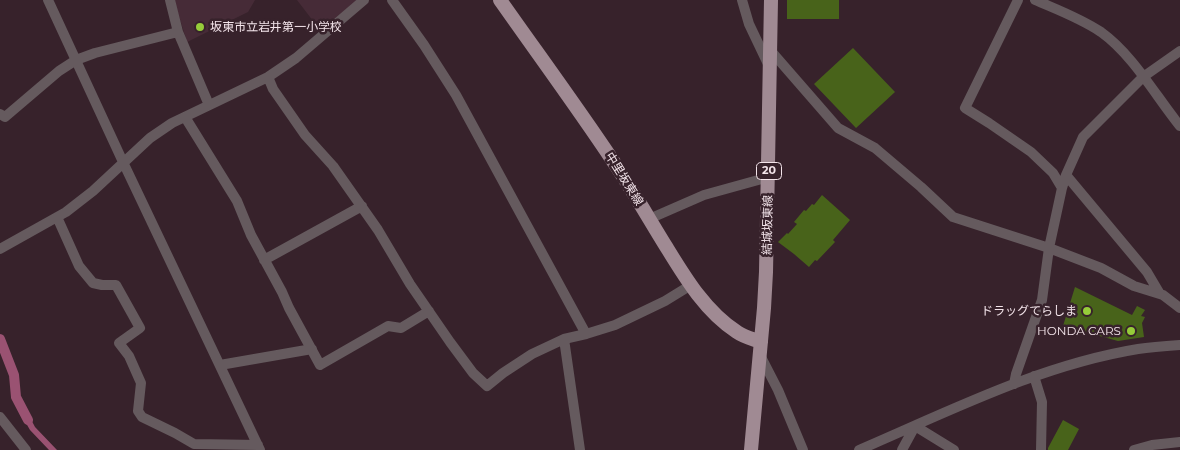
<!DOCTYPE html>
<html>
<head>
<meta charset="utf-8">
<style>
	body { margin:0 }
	canvas { display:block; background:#37222b }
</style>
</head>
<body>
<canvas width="1180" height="450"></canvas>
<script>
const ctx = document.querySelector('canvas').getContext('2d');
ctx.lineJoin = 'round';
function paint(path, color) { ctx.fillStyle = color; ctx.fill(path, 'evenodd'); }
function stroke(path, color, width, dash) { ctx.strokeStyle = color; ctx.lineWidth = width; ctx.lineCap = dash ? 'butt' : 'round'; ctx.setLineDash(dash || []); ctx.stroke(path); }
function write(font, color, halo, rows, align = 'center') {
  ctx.font = font + ' Montserrat,"Noto Sans JP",sans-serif'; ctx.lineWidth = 5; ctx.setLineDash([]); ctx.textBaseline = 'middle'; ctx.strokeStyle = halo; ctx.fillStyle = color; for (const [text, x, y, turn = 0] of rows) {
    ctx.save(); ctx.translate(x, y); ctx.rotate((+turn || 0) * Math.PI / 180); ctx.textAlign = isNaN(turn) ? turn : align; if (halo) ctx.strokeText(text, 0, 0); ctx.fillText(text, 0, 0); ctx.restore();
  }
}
paint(new Path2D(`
	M174,0h81l-7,12 -61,30z
	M297,0h61l-38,30z`), '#462b37');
paint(new Path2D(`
	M25,408l10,19 22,23h-8l-19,-20 -11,-19z`), '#9a5272');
stroke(new Path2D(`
	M0,339l14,36 2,22 12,23`), '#9a5272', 10);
paint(new Path2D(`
	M787,0h52v19h-52z
	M853,48l42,44 -39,36 -42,-44z
	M822,195l28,25 -17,20 2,2 -18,19 -2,-1 -6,7 -15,-13 -16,-12 9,-9 1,1 9,-10 -3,-2 10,-12 2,1 6,-7 2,1z
	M1075,287l57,28 5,-9 8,4 -4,6 4,1 -3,6 2,14 -26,4 -55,-15z
	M1063,420l16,9 -11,21h-20v-2z`), '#48631a');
stroke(new Path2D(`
	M48,0l75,162 137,288
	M170,0l8,32
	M392,0l32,45 32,50 130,239
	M742,0l7,24 20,42
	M1018,0l-53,108 24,15 42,29 22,21 9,15
	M1035,0c23,10 45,18 66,32 32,23 54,63 79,94
	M771,51l67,77 37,20 46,39 32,30 96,31 52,20 33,18 29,9 17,13
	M268,77l5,12 32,46 28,31 45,64 32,54 40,58 23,31 14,13 16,-13 29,-19 32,-15 22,-5 29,-9 50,-24 26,-16
	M0,114l5,3 54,-46 17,-11 19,-7 83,-21 31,73
	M185,117l52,84 14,34 31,57 7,16 31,57 68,-39 13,2 28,-17
	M1066,175l81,97 13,22
	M57,217l22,49 14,17 9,2h14l24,43 -21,15 10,13 12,27 -3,28 4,6 33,16 19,11 64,1
	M649,219l55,-24 65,-18
	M0,249l66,-37 27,-21 57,-53 22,-15 96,-46 28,-19 68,-58
	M264,260l98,-54
	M564,339l16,111
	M760,355l18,35 25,60
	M220,365l92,-16
	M1034,376l8,26 -1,48
	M1014,384l2,-10 26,-74 7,-52 13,-60 4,-13 17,-38 60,-60 37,-26
	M0,417l26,33
	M859,450c91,-39 181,-85 279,-101 14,-2 28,-3 42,-4
	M902,450l13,-24 39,24
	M1134,450l18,-5 28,-3`), '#655a5e', 10);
stroke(new Path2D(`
	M500,0c38,54 77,107 113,161 19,28 36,58 54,87 19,31 39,64 70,84 7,5 16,7 24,10
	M751,450l13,-142 2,-36 5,-272`), '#a08a93', 14);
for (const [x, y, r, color] of [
	[200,27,5,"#96cc3a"],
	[1087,311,5,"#96cc3a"],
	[1131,331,5,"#96cc3a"]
]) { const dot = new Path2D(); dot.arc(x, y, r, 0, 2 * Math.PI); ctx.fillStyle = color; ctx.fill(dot); stroke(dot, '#37222b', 2); }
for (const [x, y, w] of [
	[769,171,25]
]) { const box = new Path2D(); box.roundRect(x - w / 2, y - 8.5, w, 17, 4); ctx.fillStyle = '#37222b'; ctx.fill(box); stroke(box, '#f3e4ea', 1); }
write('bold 11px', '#f3e4ea', null, [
	["20",769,171]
]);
write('12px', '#f3e4ea', '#37222b', [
	["坂東市立岩井第一小学校",210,27,"left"],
	["ドラッグてらしま",1077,311],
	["HONDA CARS",1121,331]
], 'right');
write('12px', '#f3e4ea', '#37222b', [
	["中里坂東線",624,179,58],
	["結城坂東線",768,225,-89]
]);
</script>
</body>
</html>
